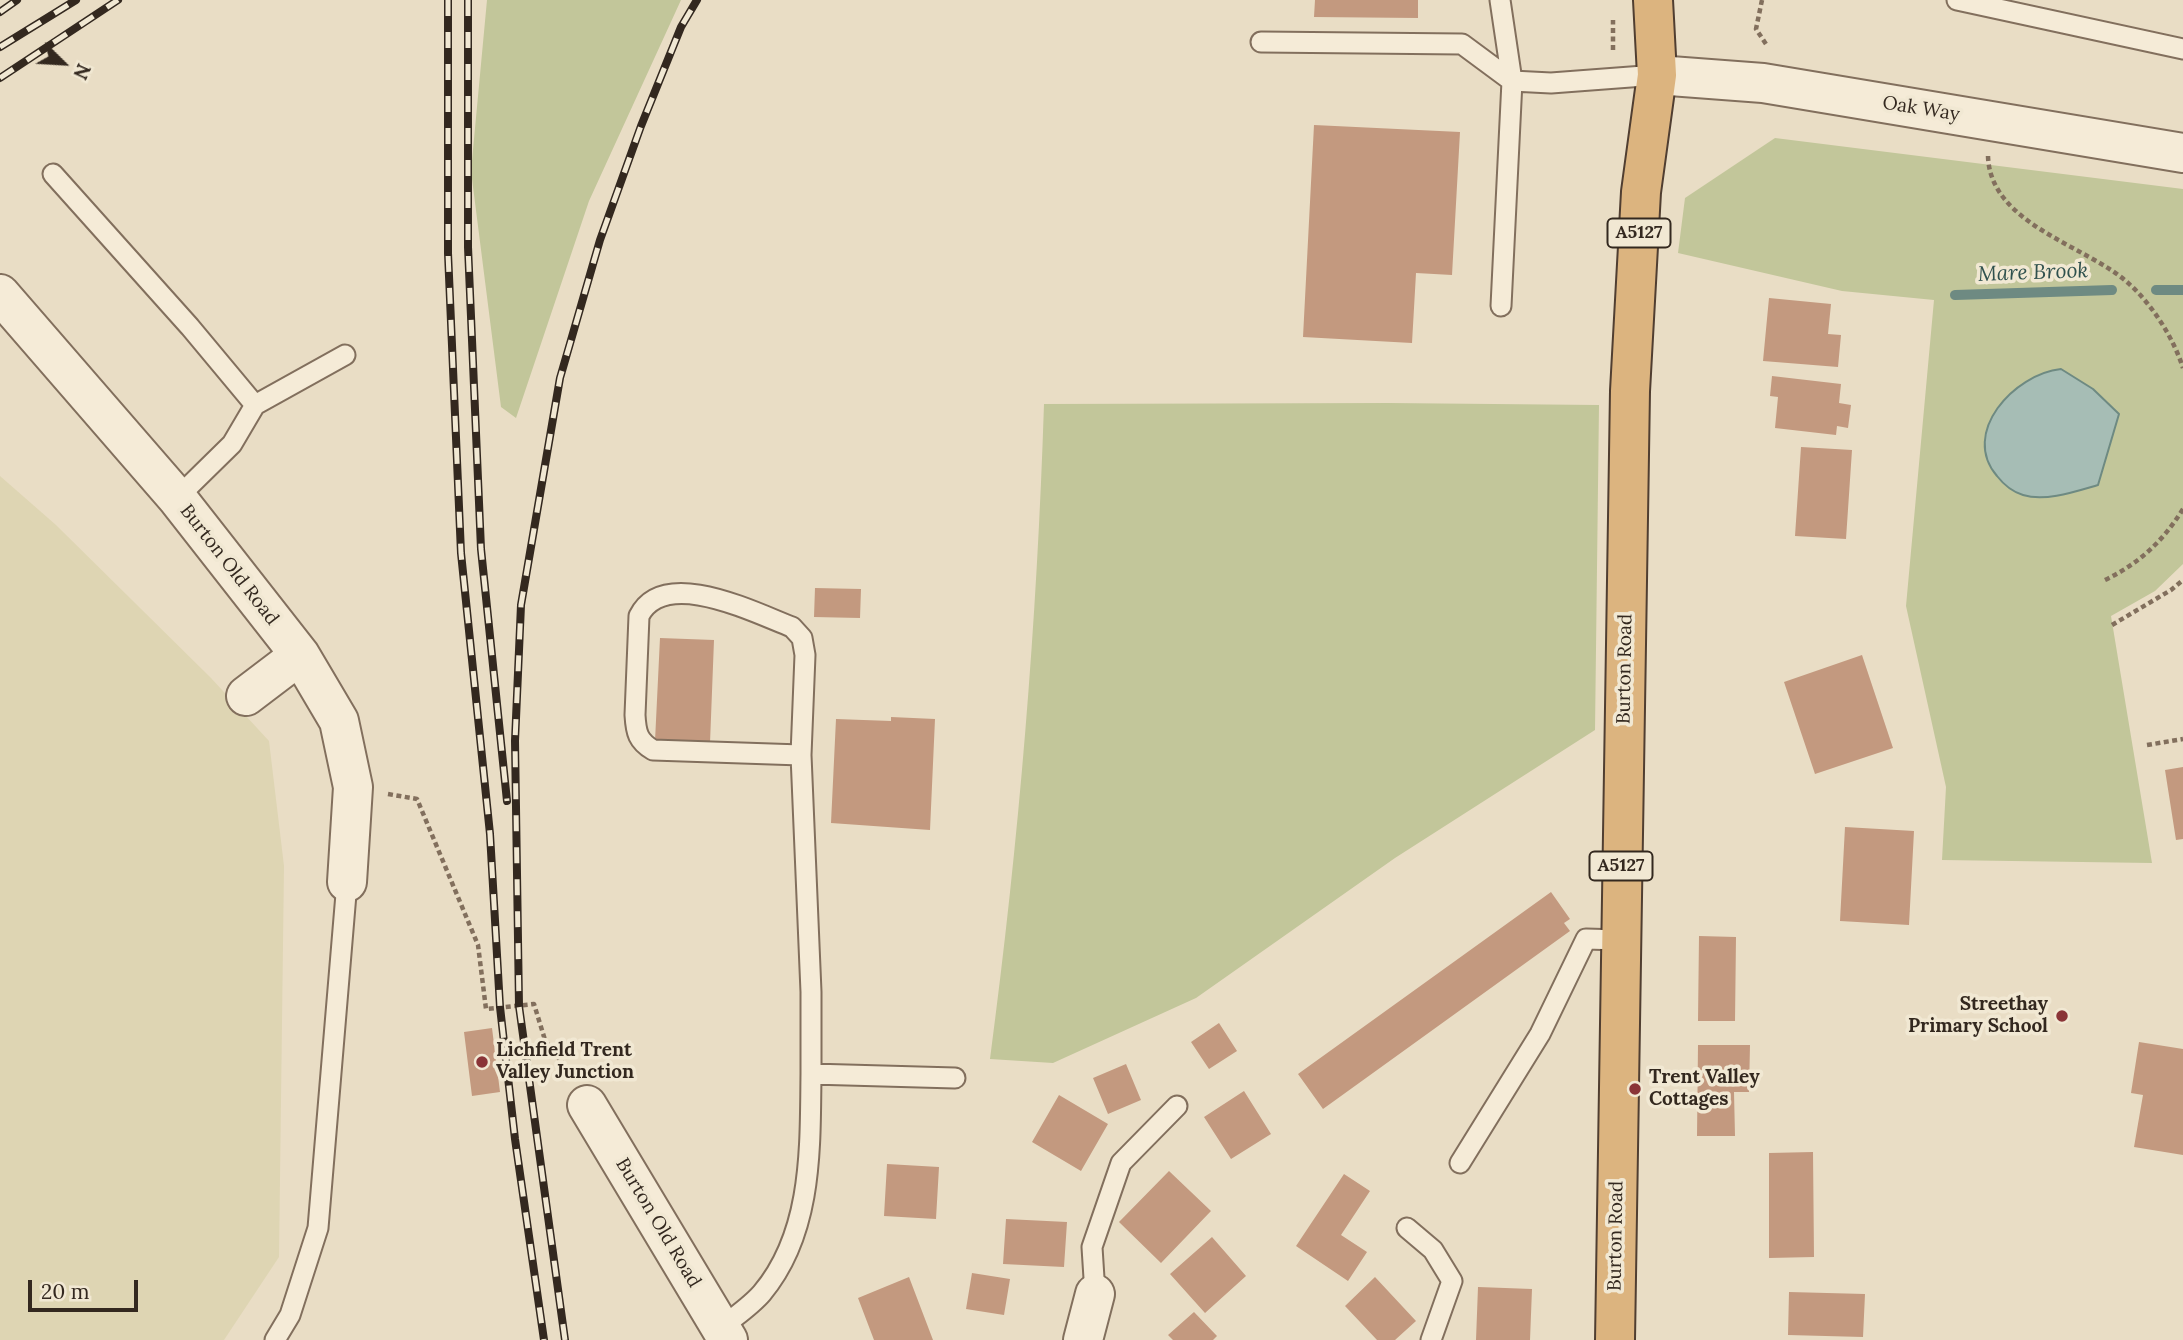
<!DOCTYPE html>
<html>
<head>
<meta charset="utf-8">
<style>
	body { margin:0 }
	#map { position:relative; width:2183px; height:1340px; overflow:hidden; background:#e9ddc5; font-family:Lora,serif }
	canvas { display:block }
	.north { position:absolute; left:28px; top:28px; width:70px; height:70px; -webkit-text-stroke:5px #f1e8d3; paint-order:stroke; rotate:114deg; font-size:19px; font-weight:700; line-height:28px; text-align:center; color:#33281f }
	.north::after { content:''; display:block; margin:auto; width:24px; height:32px; background:#33281f; clip-path:polygon(50% 0,100% 100%,50% 72%,0 100%) }
	.scale { position:absolute; left:28px; top:1280px; width:110px; height:32px; box-sizing:border-box; border:4px solid #33281f; border-top:0; padding-left:9px; font-size:21px; line-height:24px; white-space:nowrap; color:#33281f; -webkit-text-stroke:5px #f1e8d3; paint-order:stroke }
</style>
</head>
<body>
<div id="map">
<canvas width="2183" height="1340"></canvas>
<div class="north">N</div>
<div class="scale">20 m</div>
</div>
<script>
const ctx = document.querySelector('canvas').getContext('2d');
ctx.lineJoin = 'round';
function paint(path, color) { ctx.fillStyle = color; ctx.fill(path, 'evenodd'); }
function stroke(path, color, width, dash) { ctx.strokeStyle = color; ctx.lineWidth = width; ctx.lineCap = dash ? 'butt' : 'round'; ctx.setLineDash(dash || []); ctx.stroke(path); }
function write(font, color, halo, rows, align = 'center') {
  ctx.font = font + ' Lora,serif'; ctx.lineWidth = 7; ctx.setLineDash([]); ctx.textBaseline = 'middle'; ctx.strokeStyle = halo; ctx.fillStyle = color; for (const [text, x, y, turn = 0] of rows) {
    ctx.save(); ctx.translate(x, y); ctx.rotate((+turn || 0) * Math.PI / 180); ctx.textAlign = isNaN(turn) ? turn : align; if (halo) ctx.strokeText(text, 0, 0); ctx.fillText(text, 0, 0); ctx.restore();
  }
}
paint(new Path2D(`
	M0,476l56,49 155,153 58,63 15,125 -5,391 -55,83h-224z`), '#ded5b3');
paint(new Path2D(`
	M487,0h194l-92,201 -73,217 -15,-11 -30,-236z
	M1775,138l408,51v375l-28,27 -44,25 41,247 -210,-3 4,-73 -40,-181 28,-306 -92,-9 -164,-38 7,-55z
	M1388,403l211,2 -4,325 -200,128 -199,140 -143,65 -63,-4c29,-217 47,-436 54,-655z`), '#c2c69a');
const water = new Path2D(`
	M2061,369l32,20 26,25 -21,71c-21,6 -52,17 -75,10 -10,-3 -19,-10 -26,-19 -37,-43 17,-102 64,-107z`);
paint(water, '#a6bdb5');
stroke(water, '#6e8a82', 2);
stroke(new Path2D(`
	M2156,290h27
	M1955,295l157,-5`), '#6e8a82', 10);
paint(new Path2D(`
	M1315,0h103v18l-104,-1z
	M1314,125l146,7 -8,143 -36,-2 -4,70 -109,-6z
	M1769,298l62,6 -3,30 13,1 -3,32 -75,-6z
	M1772,376l69,8 -2,19 12,2 -3,23 -11,-2 -1,9 -61,-7 3,-31 -8,-1z
	M1801,447l51,3 -6,89 -51,-3z
	M815,588l46,1 -1,29 -46,-1z
	M660,638l54,2 -4,103 -55,-2z
	M1862,655l31,93 -78,26 -31,-92z
	M891,717l44,2 -5,111 -99,-7 5,-104 55,2z
	M2183,767v72l-7,1 -11,-70z
	M1845,827l69,4 -5,94 -69,-4z
	M1551,892l19,27 -6,4 6,8 -247,178 -25,-35z
	M1699,936l37,1 -1,84h-37z
	M1219,1023l18,28 -28,18 -18,-27z
	M492,1028l8,64 -28,4 -8,-64z
	M2139,1042l44,7v106l-49,-8 9,-52 -12,-2z
	M1698,1045h52l-1,47h-15l1,44h-38z
	M1126,1064l15,36 -33,14 -15,-36z
	M1244,1091l27,43 -40,25 -27,-42z
	M1059,1095l49,29 -27,47 -49,-29z
	M1813,1152l1,105 -45,1v-105z
	M887,1164l52,3 -3,52 -52,-3z
	M1169,1171l42,40 -50,52 -42,-41z
	M1344,1174l26,17 -29,44 26,17 -19,29 -52,-35z
	M1006,1219l61,3 -3,45 -61,-3z
	M1212,1237l34,39 -41,37 -35,-39z
	M972,1273l38,6 -6,36 -38,-6z
	M909,1277l24,63h-59l-16,-42z
	M1375,1277l41,44 -21,19h-18l-32,-34z
	M1478,1287l54,2 -2,51h-54z
	M1789,1292l76,2 -2,43 -75,-2z
	M1194,1312l23,24 -4,4h-40l-5,-5z`), '#c3997f');
const service = new Path2D(`
	M1500,0l12,81 -11,225
	M1957,0l226,49
	M1261,42l201,2 50,37 39,2 106,-8
	M53,174l137,153 65,78 -23,39 -55,54
	M255,405l90,-50
	M801,755l-148,-5c-15,-9 -17,-17 -18,-35l4,-99c25,-50 116,-3 153,11l10,11 3,17 -4,100 10,237v82
	M1460,1163l80,-129 46,-95 34,1
	M1407,1228l26,22 19,31 -21,59
	M1095,1294l-3,-47 29,-84 56,-57
	M721,1328c13,-11 30,-22 41,-35 51,-61 48,-145 49,-219l144,4
	M275,1340l15,-25 28,-87 29,-346`);
const minor = new Path2D(`
	M1657,75l106,8 420,70
	M0,294l177,204 123,157 39,66 14,66 -6,95
	M246,696l54,-41
	M587,1105l141,235
	M1083,1340l12,-46`);
const trunk = new Path2D(`
	M1615,1340l15,-949 11,-199 16,-117 -4,-75`);
stroke(service, '#826f5d', 23);
stroke(minor, '#826f5d', 42);
stroke(trunk, '#503e31', 42);
stroke(new Path2D(`
	M1762,0l-6,29 10,15
	M1613,50v-30
	M1988,156c2,68 97,89 139,126 25,22 46,55 56,86
	M2105,580c35,-17 58,-39 78,-71
	M2112,625l59,-35 12,-10
	M2147,745l36,-6
	M388,794l29,5 61,146 8,64 48,-5 11,36 26,34`), '#826f5d', 4.5, [5, 3.5]);
stroke(service, '#f5ebd7', 19);
stroke(minor, '#f5ebd7', 38);
stroke(trunk, '#dcb47f', 38);
const rail = new Path2D(`
	M448,0v253l13,300 29,281 10,173 15,132 29,201
	M468,0v247l13,302 26,252
	M0,12l17,-12
	M0,47l76,-47
	M0,78l118,-78
	M565,1340l-46,-334 -4,-265 6,-136 39,-227 40,-138 41,-114 40,-99 16,-27`);
stroke(rail, '#33281f', 8);
stroke(rail, '#f1e8d3', 5, [16]);
for (const [x, y, r, color] of [
	[2062,1016,7,"#8a3437"],
	[482,1062,7,"#8a3437"],
	[1635,1089,7,"#8a3437"]
]) { const dot = new Path2D(); dot.arc(x, y, r, 0, 2 * Math.PI); ctx.fillStyle = color; ctx.fill(dot); stroke(dot, '#f1e8d3', 2.5); }
for (const [x, y, w] of [
	[1639,233,63],
	[1621,866,63]
]) { const box = new Path2D(); box.roundRect(x - w / 2, y - 14.5, w, 29, 5); ctx.fillStyle = '#f1e8d3'; ctx.fill(box); stroke(box, '#33281f', 2); }
write('bold 18px', '#33281f', null, [
	["A5127",1639,233],
	["A5127",1621,866]
]);
write('19px', '#33281f', '#f1e8d3', [
	["Oak Way",1921,109,9],
	["Burton Old Road",229,565,52],
	["Burton Road",1625,669,-89],
	["Burton Old Road",658,1223,59],
	["Burton Road",1616,1236,-89]
]);
write('bold 19px', '#33281f', '#f1e8d3', [
	["Streethay",2048,1005,"right"],
	["Primary School",2048,1027,"right"],
	["Lichfield Trent",496,1051],
	["Valley Junction",496,1073],
	["Trent Valley",1649,1078],
	["Cottages",1649,1100]
], 'left');
write('italic 21px', '#30514e', '#f1e8d3', [
	["Mare Brook",2033,273,-2]
]);
</script>
</body>
</html>
